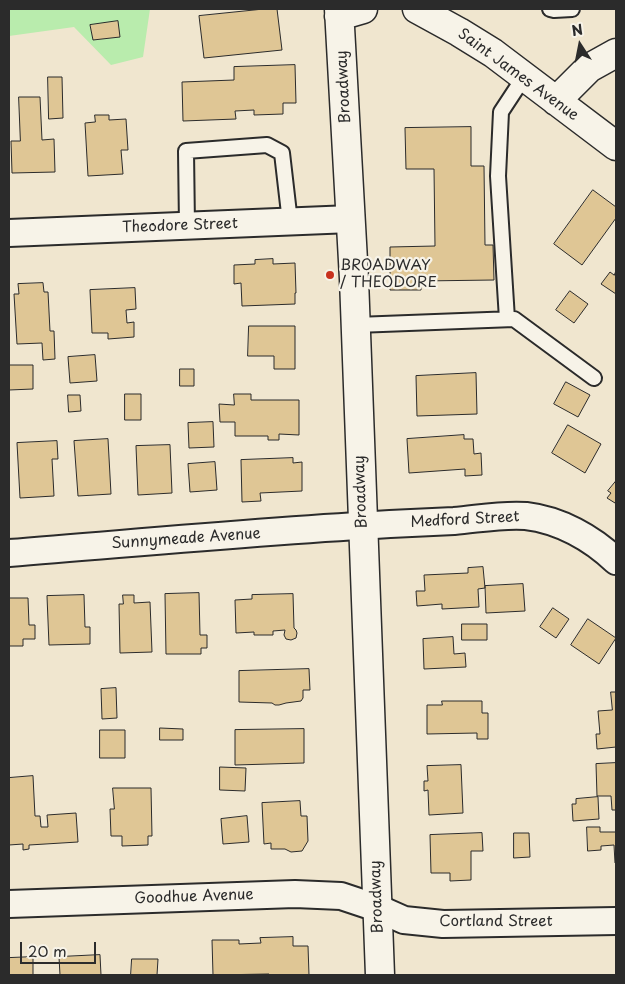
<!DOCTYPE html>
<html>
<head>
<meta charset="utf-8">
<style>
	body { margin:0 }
	#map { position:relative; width:625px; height:984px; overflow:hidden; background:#f0e6cf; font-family:"Playpen Sans",sans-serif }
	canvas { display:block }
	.frame { position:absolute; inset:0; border:10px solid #2b2b2b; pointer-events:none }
	.north { position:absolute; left:555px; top:20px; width:50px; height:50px; -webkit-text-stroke:4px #f7f3e8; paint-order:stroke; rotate:349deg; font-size:14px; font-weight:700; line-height:20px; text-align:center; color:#2b2b2b }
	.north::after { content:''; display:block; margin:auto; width:18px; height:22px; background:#2b2b2b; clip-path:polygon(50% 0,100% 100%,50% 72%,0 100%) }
	.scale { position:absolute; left:20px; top:942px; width:76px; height:22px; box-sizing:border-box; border:2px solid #2b2b2b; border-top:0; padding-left:6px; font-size:15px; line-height:18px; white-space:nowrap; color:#2b2b2b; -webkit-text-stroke:4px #f7f3e8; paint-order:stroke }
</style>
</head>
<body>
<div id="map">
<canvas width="625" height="984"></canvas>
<div class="frame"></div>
<div class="north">N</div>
<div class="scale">20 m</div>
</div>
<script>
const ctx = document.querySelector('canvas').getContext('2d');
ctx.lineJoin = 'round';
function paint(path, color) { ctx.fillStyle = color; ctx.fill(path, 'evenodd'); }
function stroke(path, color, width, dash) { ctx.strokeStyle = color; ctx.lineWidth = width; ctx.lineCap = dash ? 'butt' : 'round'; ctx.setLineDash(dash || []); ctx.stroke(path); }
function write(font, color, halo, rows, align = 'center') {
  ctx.font = font + ' "Playpen Sans",sans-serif'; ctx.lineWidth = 4.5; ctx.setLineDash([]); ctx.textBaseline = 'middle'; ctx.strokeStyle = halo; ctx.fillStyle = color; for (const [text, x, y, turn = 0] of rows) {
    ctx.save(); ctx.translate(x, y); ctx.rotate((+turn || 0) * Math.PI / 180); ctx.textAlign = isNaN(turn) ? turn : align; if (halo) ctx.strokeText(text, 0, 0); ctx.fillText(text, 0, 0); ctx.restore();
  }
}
paint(new Path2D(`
	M9,9h141l-7,48 -32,8 -37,-38 -65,9z`), '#b9ecad');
const building = new Path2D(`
	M264,9h13l5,41 -78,8 -5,-42z
	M118,21l2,16 -27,3 -3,-15z
	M295,65l1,38h-13v11l-29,1v-5l-19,1 1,8 -53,2 -1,-39 52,-2v-13z
	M48,77h14l1,41 -14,1z
	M19,97h21l2,43 12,-1 1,33 -43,1 -1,-32h9z
	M95,115h14v5l17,-1 2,31h-7l2,24 -35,2 -3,-53 10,-1z
	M471,127v39h13l1,79h8l1,35 -73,1v9h-31v-43l45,-1 -1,-77h-28l-1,-41z
	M593,190l23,17v11l-34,47 -28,-21z
	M273,259v5l22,-1 1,30h-1v11l-53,2 -1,-23 -7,1v-19l21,-1v-4z
	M616,271v23l-15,-10 9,-12 4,3z
	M43,283l1,9h4l2,39h4l1,28 -12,1 -1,-17 -25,1 -3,-50h5l-1,-10z
	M135,288l1,21 -10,1 1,13 7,-1v15l-26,2v-6h-16l-2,-43z
	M570,291l18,13 -14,19 -18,-13z
	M249,326h46v43h-21v-13h-26z
	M95,355l2,26 -27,2 -2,-26z
	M9,365h24v24l-24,1z
	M180,369h14v17h-14z
	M476,373l1,41 -60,2 -1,-40z
	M566,382l24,13 -12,22 -24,-13z
	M125,394h16v26h-16z
	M234,394h17v6h48v35l-20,-1v6h-11v-4h-33v-14h-15l-1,-18 15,1z
	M68,395h12l1,16 -12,1z
	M213,422l1,25 -25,1 -1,-25z
	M568,425l33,19 -16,29 -33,-20z
	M464,435v4h9l1,15 7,-1 1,22 -17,1v-7l-56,4 -2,-34z
	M108,439l3,55 -33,2 -4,-55z
	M57,441l1,18h-6l2,37 -34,2 -3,-55z
	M170,445l2,48 -34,2 -2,-49z
	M293,458v5l9,-1v29l-42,2 1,8 -19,1 -1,-42z
	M215,462l2,28 -27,2 -2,-28z
	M616,481v20l-1,2 -8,-5 4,-5 -3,-2z
	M483,567l2,21 -7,1 1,18 -37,2v-5l-25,2 -1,-15h9l-1,-16 44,-2v-5z
	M523,584l2,27 -39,2 -1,-27z
	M199,593l1,42h7v13h-6v6h-35l-1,-60z
	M293,594l1,34 2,2 1,3 -1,5 -5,2 -5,-1 -2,-4 1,-5 -12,1v4h-19v-3l-18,1 -1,-33 17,-1v-4z
	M84,595l1,32h5v17l-41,1 -2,-49z
	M123,595h11v8l16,-1 2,50 -32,1 -1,-49h4z
	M9,598h19l1,27h6v14h-12v7h-14z
	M553,608l16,11 -13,19 -16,-11z
	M588,619l28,19 -17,26 -28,-19z
	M462,624h25v16h-25z
	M453,637l1,17 11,-1 1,14 -42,2 -1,-30z
	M309,669l1,21h-7v8l-2,3 -15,2 -7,2h-4l-3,-2 -33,-1v-31z
	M116,688l1,30 -15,1 -1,-30z
	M611,692h5v55l-19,2 -1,-15h4l-2,-23 14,-1z
	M442,701h40v12h6v26h-11v-6l-50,1v-29h15z
	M160,728l23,1v11h-23z
	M304,729v34l-69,2v-35z
	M100,730h25v28h-25z
	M616,763v47h-4l-1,-14h-14l-1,-32z
	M461,765l2,48 -34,2 -1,-25 -4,1v-10h4l-1,-15z
	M220,767l26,1 -1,23 -25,-1z
	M33,776l2,40h5l1,11h7l-1,-12 29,-2 2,29 -49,3v4l-6,1v-6l-14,1v-67z
	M113,788h38l1,48h-4v9l-26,1v-10h-11l-1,-27h4z
	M598,797l1,22 -26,2 -1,-17h4v-5z
	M300,801l1,15h6l1,25 -6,10 -11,1 -6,-3h-14v-6l-7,1 -2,-41z
	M247,816l2,26 -26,2 -2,-25z
	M587,827h13v5h16v31h-1l-1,-18 -13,1v4l-13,1z
	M482,833l1,18h-12v29l-21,1v-8h-19l-1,-38z
	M514,833h15l1,24 -16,1z
	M293,937v9h15l1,29h-39l-1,-1 -56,1 -1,-35h27v4l22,-1 -1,-5z
	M100,955l1,20h-41l-1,-18z
	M33,957v18h-24v-17z
	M132,959h26l-1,16h-26z`);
paint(building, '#dfc695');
stroke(building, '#2b2b2b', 1);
const lane = new Path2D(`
	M550,9l4,1 18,-1
	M187,226l-1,-75 81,-6 15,8 8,69
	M507,319l-9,-143 3,-64 23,-35
	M356,325l158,-6 80,59`);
const street = new Path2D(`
	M9,233l342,-14
	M9,553c127,-10 254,-22 381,-29 22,-1 43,-2 64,-3 24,-2 48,-7 72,-5 34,4 66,22 90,45
	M9,904l286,-10 46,2 36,12 27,12 39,4 173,-3`);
const secondary = new Path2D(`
	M339,9l15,270 26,696
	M417,9l42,23 34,21 123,93
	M339,16l24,-7
	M556,101l33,-33 27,-15`);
stroke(lane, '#2b2b2b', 18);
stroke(street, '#2b2b2b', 30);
stroke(secondary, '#2b2b2b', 31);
stroke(lane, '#f7f3e8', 14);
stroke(street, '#f7f3e8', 26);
stroke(secondary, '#f7f3e8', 28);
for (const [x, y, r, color] of [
	[330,275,5,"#c8321e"]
]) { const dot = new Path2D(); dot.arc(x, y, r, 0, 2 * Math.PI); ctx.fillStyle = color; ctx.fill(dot); stroke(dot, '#f7f3e8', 2); }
write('15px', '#2b2b2b', '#f7f3e8', [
	["Saint James Avenue",518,75,36],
	["Broadway",344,87,-93],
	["Theodore Street",180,226,-2],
	["Broadway",361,492,-92],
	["Medford Street",465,520,-3],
	["Sunnymeade Avenue",186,539,-4],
	["Goodhue Avenue",194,897,-2],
	["Broadway",377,897,-92],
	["Cortland Street",496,922]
]);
write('15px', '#2b2b2b', '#f7f3e8', [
	["BROADWAY",340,266],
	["/ THEODORE",340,283]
], 'left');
</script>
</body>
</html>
